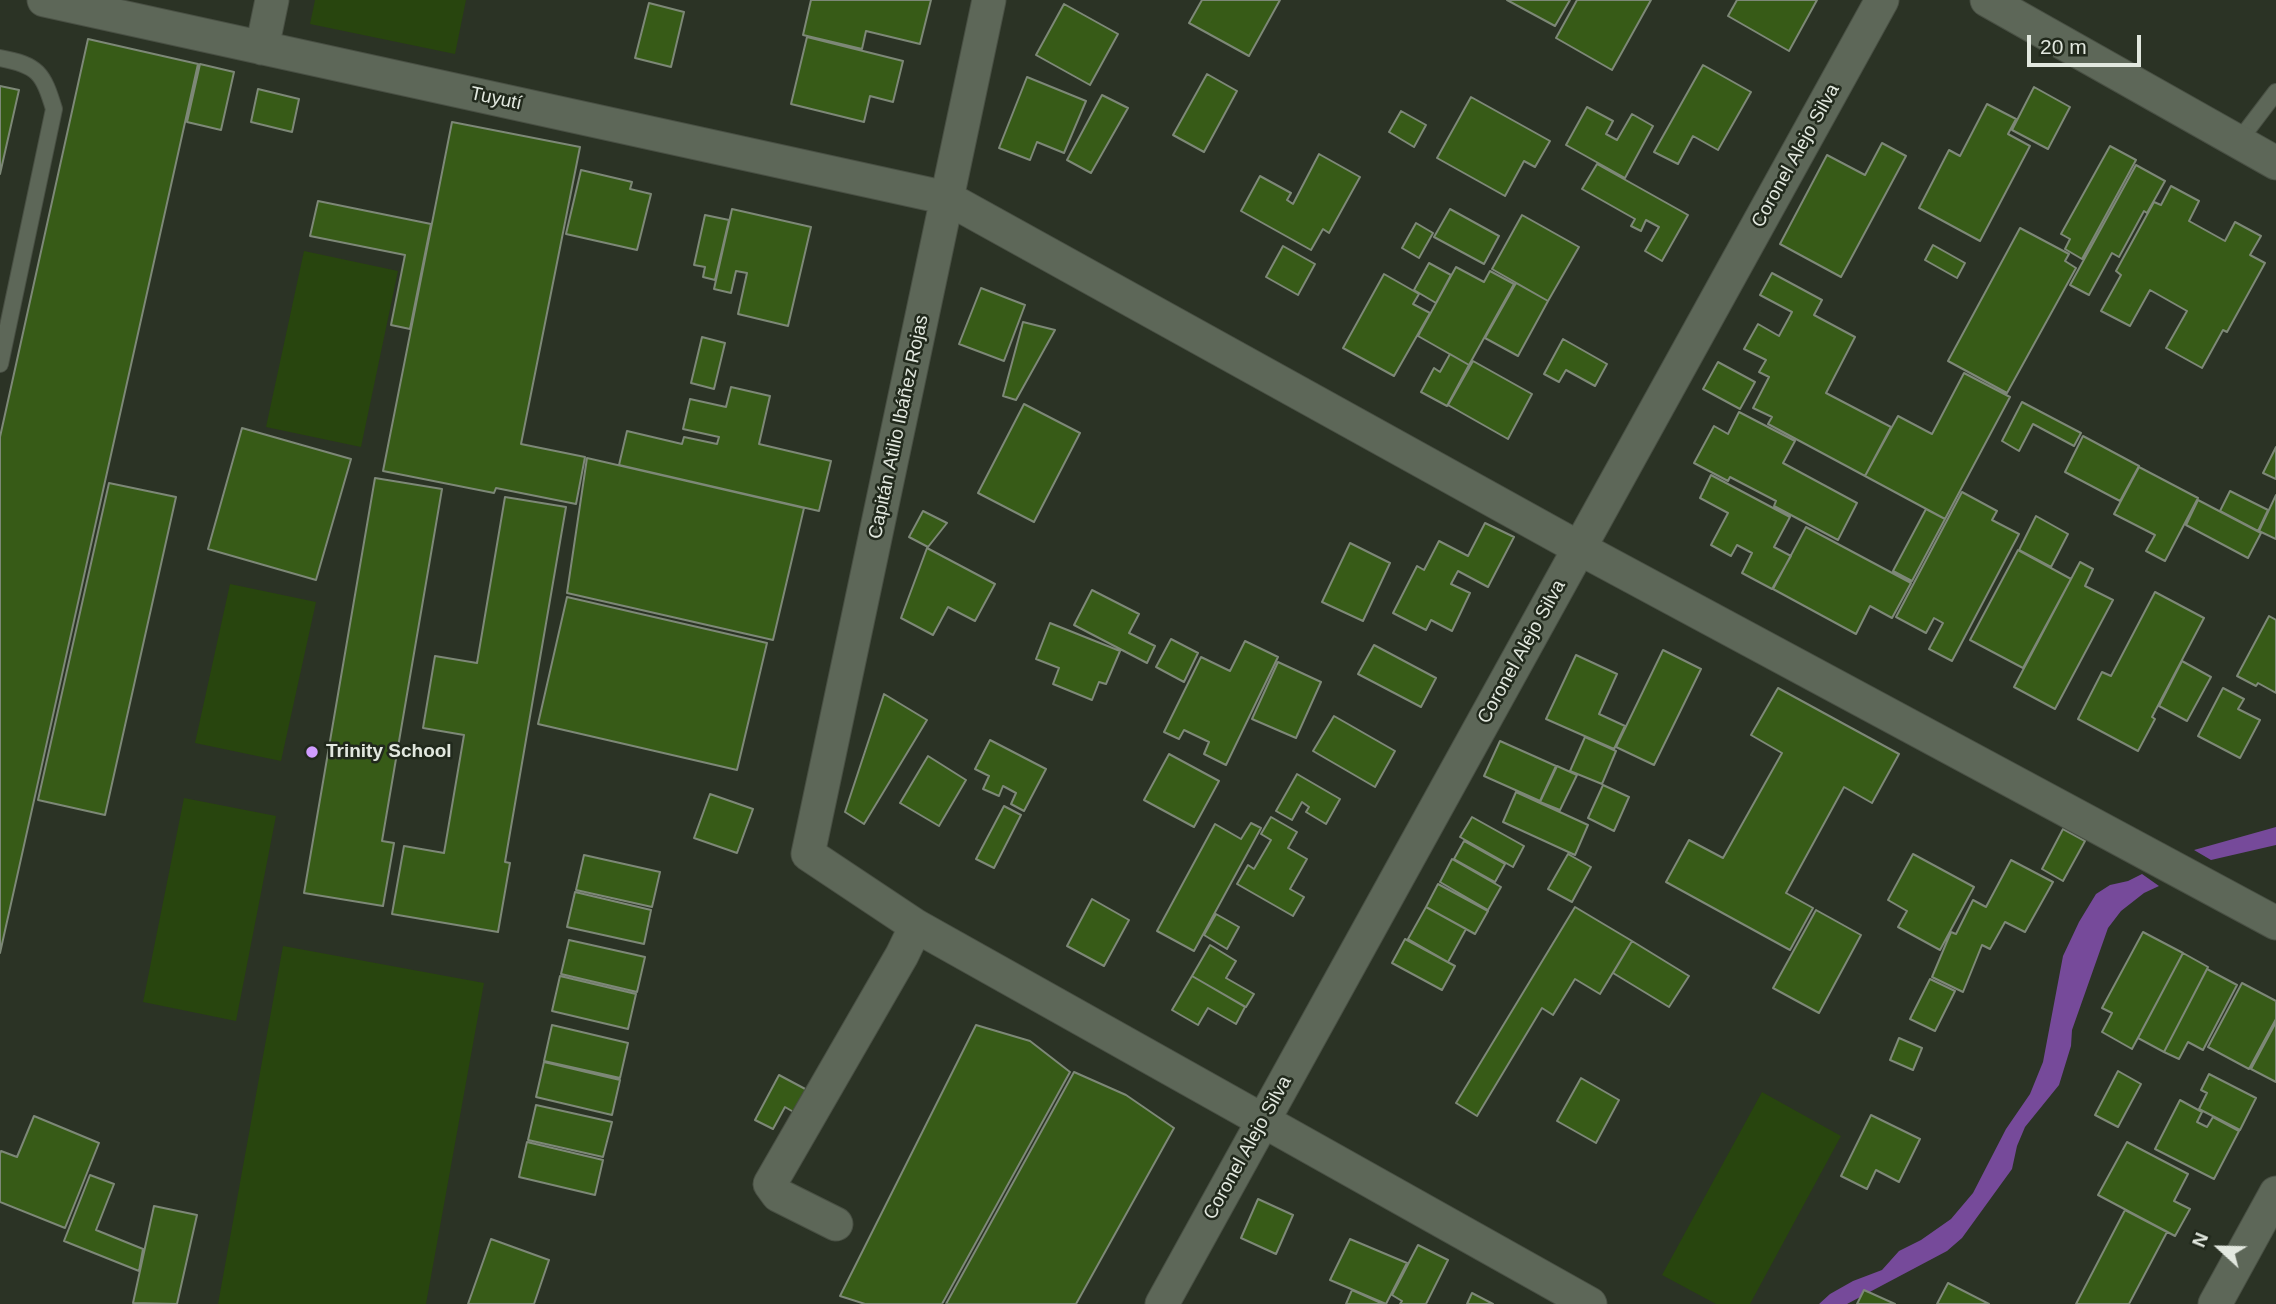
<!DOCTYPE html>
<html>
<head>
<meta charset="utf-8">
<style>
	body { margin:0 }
	#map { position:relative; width:2276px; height:1304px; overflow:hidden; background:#2b3325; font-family:Arial,sans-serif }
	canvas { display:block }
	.north { position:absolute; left:2185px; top:1213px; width:70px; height:70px; -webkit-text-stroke:5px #21291c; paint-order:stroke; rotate:292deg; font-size:19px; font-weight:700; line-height:28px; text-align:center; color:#e2e8df }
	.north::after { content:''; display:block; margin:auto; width:24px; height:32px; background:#e2e8df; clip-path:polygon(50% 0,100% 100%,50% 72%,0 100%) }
	.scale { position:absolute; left:2027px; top:35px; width:114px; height:32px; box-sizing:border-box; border:4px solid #e2e8df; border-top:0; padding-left:9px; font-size:21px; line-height:24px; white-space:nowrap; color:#e2e8df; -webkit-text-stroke:5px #21291c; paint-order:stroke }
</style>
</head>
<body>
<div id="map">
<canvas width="2276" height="1304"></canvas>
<div class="north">N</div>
<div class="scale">20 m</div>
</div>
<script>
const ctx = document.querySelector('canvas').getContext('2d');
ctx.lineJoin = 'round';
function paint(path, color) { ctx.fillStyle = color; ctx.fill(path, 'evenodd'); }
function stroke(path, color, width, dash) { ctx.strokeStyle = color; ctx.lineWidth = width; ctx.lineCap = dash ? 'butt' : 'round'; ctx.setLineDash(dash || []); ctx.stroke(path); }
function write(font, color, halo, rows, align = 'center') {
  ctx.font = font + ' Arial,sans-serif'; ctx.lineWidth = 5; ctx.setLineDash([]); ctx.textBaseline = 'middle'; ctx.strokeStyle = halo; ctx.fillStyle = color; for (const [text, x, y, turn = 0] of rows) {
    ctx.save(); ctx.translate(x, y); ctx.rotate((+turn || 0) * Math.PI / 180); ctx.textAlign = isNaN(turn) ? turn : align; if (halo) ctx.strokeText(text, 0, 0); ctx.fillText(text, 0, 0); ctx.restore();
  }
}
paint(new Path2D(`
	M315,0h151l-11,54 -145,-30z
	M304,251l94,20 -37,176 -95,-20z
	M230,584l86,18 -35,159 -86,-18z
	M184,798l92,18 -40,205 -93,-19z
	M283,946l201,37 -58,321h-208z
	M1762,1092l79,44 -91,168h-34l-54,-29z`), '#28450e');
paint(new Path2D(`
	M2276,827v18l-65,15 -17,-10z
	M2142,874l17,12 -15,7 -23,18 -13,17 -36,102 -1,16 -12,39 -34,42 -8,19 -5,23 -50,69 -15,13 -100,53h-28l11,-10 23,-13 29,-11 17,-19 22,-11 30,-21 22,-26 33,-64 24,-35 13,-32 20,-106 16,-34 17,-28 14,-9 18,-4z`), '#764a9a');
const building = new Path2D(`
	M811,0h120l-11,44 -54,-13 -4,18 -59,-14z
	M1202,0h78l-31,56 -60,-33z
	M1507,0h63l-15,26z
	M1577,0h74l-39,70 -56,-32z
	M1737,0h80l-28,51 -61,-35z
	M649,3l35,9 -13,55 -36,-9z
	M1064,4l54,30 -28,51 -54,-30z
	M807,37l96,24 -10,41 -23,-6 -6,26 -73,-18z
	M88,39l110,25 -198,889v-516z
	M200,64l34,8 -13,58 -34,-8z
	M1703,65l48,27 -33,58 -25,-14 -15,28 -24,-12z
	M1207,74l30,17 -33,61 -31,-17z
	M1027,77l59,24 -22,52 -27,-11 -7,18 -31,-12z
	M0,86l19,4 -19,84z
	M2034,87l36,20 -22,42 -36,-19z
	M258,89l41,10 -7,33 -41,-10z
	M1102,95l26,13 -37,65 -24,-13z
	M1471,97l79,44 -15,26 -11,-6 -19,35 -68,-38z
	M1987,104l29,15 -8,15 22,12 -50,95 -61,-33 30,-58 11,6z
	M1587,107l26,14 -7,13 11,6 15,-26 21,12 -28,52 -59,-33z
	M1401,111l25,14 -12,22 -25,-15z
	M452,122l128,25 -59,297 64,13 -9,47 -80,-16 -2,5 -111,-22z
	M1882,143l24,13 -65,121 -61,-33 47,-89 38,20z
	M2110,146l26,14 -54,99 -17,-10 5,-10 -9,-5z
	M1319,154l41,23 -31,56 -6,-4 -12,21 -70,-39 19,-35 31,17 -4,7 6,4z
	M1597,164l91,51 -26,46 -17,-10 14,-24 -13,-7 -5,11 -10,-5 4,-7 -53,-30z
	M2136,165l29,16 -18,32 -3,-2 -25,46 -7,-4 -23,42 -19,-10z
	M581,170l51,12 -2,7 21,5 -14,56 -71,-16z
	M2171,186l28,15 -10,20 36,20 10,-19 26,14 -11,19 15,8 -38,69 -4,-2 -21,38 -36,-20 21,-37 -37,-21 -20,36 -29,-15 20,-36 -5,-4 38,-69 7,3z
	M318,201l113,23 -21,105 -19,-4 14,-70 -95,-19z
	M732,209l79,18 -23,99 -50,-12 9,-41 -11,-2 -5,22 -17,-4z
	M1450,209l49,27 -15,28 -50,-27z
	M705,215l24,5 -14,60 -12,-3 2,-10 -11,-2z
	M1522,215l57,32 -31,54 -56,-32z
	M1416,223l17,10 -14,25 -17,-10z
	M2020,228l49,26 -4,7 11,7 -69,125 -59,-32z
	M1933,245l32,18 -8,15 -32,-18z
	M1283,246l32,18 -17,31 -32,-18z
	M1429,263l22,12 -15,28 -22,-13z
	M1456,267l28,15 6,-11 24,13 -45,81 -51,-29z
	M1772,273l50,27 -8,15 41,22 -29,56 65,34 -26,49 -97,-52 4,-7 -19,-9 16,-31 -10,-5 7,-12 -22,-11 14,-25 21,12 13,-24 -32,-17z
	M1384,274l35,20 -6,10 17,9 -36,63 -51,-28z
	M1516,283l32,18 -30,55 -33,-18z
	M981,288l44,17 -21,56 -45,-17z
	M1023,322l32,8 -39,70 -13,-4z
	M702,337l23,6 -11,46 -23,-6z
	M1563,339l44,25 -12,22 -29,-16 -7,12 -15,-8z
	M1450,354l19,11 -22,41 -26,-14 13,-24 6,4z
	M1473,361l59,33 -24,45 -60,-34z
	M1718,362l37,20 -15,27 -37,-20z
	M1964,373l46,24 -65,122 -80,-43 33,-60 34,18z
	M731,387l39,9 -11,48 72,17 -12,50 -200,-46 8,-34 55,13 2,-7 33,7 2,-7 -36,-8 7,-30 36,8z
	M2022,402l59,31 -7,13 -41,-22 -14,27 -17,-10z
	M1024,404l56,29 -46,89 -56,-29z
	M1739,412l56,29 -12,22 74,40 -19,37 -64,-34 2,-5 -46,-24 -2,4 -34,-18 20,-37 14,8z
	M242,428l109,31 -35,121 -108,-31z
	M2083,436l56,30 -19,35 -55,-29z
	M2276,447v32l-13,-6z
	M587,458l217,50 -31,132 -206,-47z
	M2139,467l59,31 -33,63 -19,-10 9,-16 -41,-21z
	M1711,475l79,42 -16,30 17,9 -19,33 -30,-16 10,-20 -15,-8 -6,11 -20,-11 17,-32 -28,-15z
	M375,478l67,11 -60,352 12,2 -11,63 -79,-13z
	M109,483l67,14 -71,318 -67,-15z
	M2230,491l38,19 -10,21 -38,-20z
	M1962,492l35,19 -5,9 27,14 -67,127 -23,-12 14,-26 -9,-5 -8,15 -30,-16z
	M2276,495v44l-17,-8z
	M505,497l61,10 -61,355 5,1 -12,69 -106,-18 12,-68 40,7 20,-118 -41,-7 12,-72 42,7z
	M2198,500l63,33 -13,25 -62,-33z
	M1926,509l19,10 -33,62 -19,-10z
	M923,511l24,12 -19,24 -19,-10z
	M2036,516l32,18 -17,33 -32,-17z
	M1485,523l29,14 -26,50 -30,-16 -7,13 19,9 -18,38 -21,-11 -5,10 -33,-17 24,-47 7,4 15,-29 29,15z
	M1806,527l105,56 -19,35 -22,-12 -14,28 -83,-45z
	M1350,543l40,20 -27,58 -41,-19z
	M927,548l68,36 -20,37 -27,-14 -15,28 -32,-17z
	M2018,550l53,29 -48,89 -53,-28z
	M2080,562l13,7 -8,17 28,14 -58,109 -41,-22z
	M1092,590l47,24 -10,19 26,13 -8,17 -73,-38z
	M2155,592l49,26 -52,99 3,2 -17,32 -60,-32 24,-47 9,4z
	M567,597l200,46 -30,127 -199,-46z
	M2269,616l7,4v73l-18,-10 -2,3 -19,-10z
	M1050,623l70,28 -14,33 -7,-2 -7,18 -39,-16 6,-16 -23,-9z
	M1171,639l27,14 -14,29 -28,-15z
	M1245,641l33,16 -52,108 -22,-11 5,-12 -25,-12 -5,9 -15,-7 37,-75 29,14z
	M1374,645l62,33 -15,29 -63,-33z
	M1663,650l38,19 -47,96 -38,-18z
	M1576,655l41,19 -18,40 26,12 -11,23 -68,-30z
	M2182,661l29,16 -24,44 -28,-15z
	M1278,662l43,20 -25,56 -44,-19z
	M1778,688l121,66 -27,49 -28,-16 -58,106 27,15 -23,42 -124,-68 23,-42 34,18 59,-105 -31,-18z
	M2223,688l21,11 -6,10 22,11 -20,38 -42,-22z
	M884,694l43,26 -63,104 -19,-12z
	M1334,716l61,35 -20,36 -62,-36z
	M1585,737l31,14 -14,33 -32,-13z
	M990,740l56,29 -22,42 -13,-7 5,-11 -13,-7 -4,10 -16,-7 6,-13 -14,-7z
	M1500,741l56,25 -16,35 -56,-25z
	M1169,754l50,27 -25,46 -50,-27z
	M928,756l38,24 -27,46 -39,-23z
	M1557,766l20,9 -17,35 -20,-8z
	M1297,774l43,25 -14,25 -20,-12 3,-5 -7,-5 -10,18 -16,-9z
	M1603,785l26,12 -15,34 -26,-13z
	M1516,792l72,33 -13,30 -72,-33z
	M710,794l43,15 -16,44 -43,-15z
	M1004,806l17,9 -27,53 -18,-9z
	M1271,817l26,15 -9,16 19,11 -17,30 14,8 -11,19 -56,-32 11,-19 6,4 17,-29 -10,-6z
	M1472,817l52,29 -11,21 -53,-30z
	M1251,823l10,5 -67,123 -37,-20 58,-107 26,15z
	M2063,829l22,12 -22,40 -21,-12z
	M1464,841l41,23 -10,18 -41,-23z
	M1568,854l23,13 -19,35 -24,-13z
	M1913,854l61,33 -34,63 -42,-23 9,-16 -19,-11z
	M584,855l76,17 -8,35 -76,-17z
	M1452,859l49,28 -13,23 -48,-28z
	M2011,860l42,22 -28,50 -20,-10 -15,27 -8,-4 -19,47 -31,-15 19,-45 5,2 17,-34 13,7z
	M1438,884l50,27 -13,23 -49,-27z
	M575,892l76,18 -7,34 -77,-17z
	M1092,899l37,21 -25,46 -37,-20z
	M1426,907l40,22 -18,33 -40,-23z
	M1575,907l57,34 -32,53 -25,-15 -22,36 -11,-7 -65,108 -21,-13z
	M1816,910l45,25 -42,78 -46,-25z
	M1216,914l23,13 -12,22 -23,-14z
	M2143,932l40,21 -51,96 -30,-17 10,-19 -10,-5z
	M1405,939l50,27 -13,24 -50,-27z
	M569,940l76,17 -8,35 -76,-18z
	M1632,941l57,35 -20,31 -56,-34z
	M1210,945l26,16 -10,17 28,16 -8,13 -54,-31z
	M2183,953l25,14 -44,85 -26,-14z
	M2207,969l30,16 -34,65 -15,-8 -9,17 -15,-7z
	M560,976l76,18 -8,35 -76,-18z
	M1192,976l53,31 -9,17 -28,-16 -10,17 -26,-15z
	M1930,979l25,12 -20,40 -25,-12z
	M2242,983l34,18v18l-27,50 -41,-22z
	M2276,1022v60l-25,-13z
	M552,1025l76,18 -8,35 -76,-17z
	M976,1025l54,16 40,31 -128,232h-77l-25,-8z
	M1899,1038l23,10 -9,22 -23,-10z
	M544,1062l76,18 -8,35 -76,-18z
	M2118,1071l23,13 -23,43 -23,-12z
	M1074,1072l52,23 48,33 -98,176h-130z
	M2209,1074l47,24 -16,32 -41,-21 8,-16 -6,-3z
	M779,1075l30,16 -12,23 -12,-7 -12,22 -18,-9z
	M1581,1078l38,22 -23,43 -39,-22z
	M2180,1100l22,12 -5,10 10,5 6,-10 26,14 -25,48 -59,-30z
	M536,1105l76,17 -9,35 -75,-17z
	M1871,1115l49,24 -21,43 -23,-12 -9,19 -26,-13z
	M34,1116l65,27 -34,85 -65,-26v-48l1,-3 16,6z
	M527,1142l76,18 -8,35 -76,-18z
	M2127,1142l61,32 -14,27 16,8 -15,27 -77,-41z
	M90,1175l24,9 -18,46 47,19 -4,22 -75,-30z
	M1258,1199l35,16 -17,39 -35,-16z
	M154,1206l43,9 -20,89 -44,-1z
	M2125,1210l42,22 -38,72h-53z
	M491,1239l58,21 -15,44h-66z
	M1350,1239l57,24 -21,41 -56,-24z
	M1418,1245l30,15 -22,44h-26l2,-3 -10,-6z
	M1948,1283l41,21h-52z
	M1352,1290l31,14h-37z
	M1864,1290l31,14h-38z
	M1472,1293l21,11h-26z`);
paint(building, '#375b17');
stroke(building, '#7d8877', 2);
const service = new Path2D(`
	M0,58c38,7 43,15 54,51l-54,255
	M2238,142l38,-50`);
const minor = new Path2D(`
	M44,0l903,198 632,350 697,375
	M989,0l-181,854 108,72 674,378
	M1987,0l289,163
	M262,48l10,-48
	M836,1224l-58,-29 -8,-11 132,-229 14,-29
	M1162,1304l720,-1304
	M2215,1304l61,-111`);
stroke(service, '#495044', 18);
stroke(minor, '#495044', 35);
stroke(service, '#5d6758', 16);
stroke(minor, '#5d6758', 33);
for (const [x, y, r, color] of [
	[312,752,7,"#d09dff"]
]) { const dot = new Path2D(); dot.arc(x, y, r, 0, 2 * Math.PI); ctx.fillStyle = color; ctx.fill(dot); stroke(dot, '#21291c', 2.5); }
write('19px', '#e2e8df', '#21291c', [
	["Tuyutí",496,99,12],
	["Coronel Alejo Silva",1796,156,-61],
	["Capitán Atilio Ibáñez Rojas",899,427,-78],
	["Coronel Alejo Silva",1522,652,-61],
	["Coronel Alejo Silva",1248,1148,-61]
]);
write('bold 19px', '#e2e8df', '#21291c', [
	["Trinity School",326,752]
], 'left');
</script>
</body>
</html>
